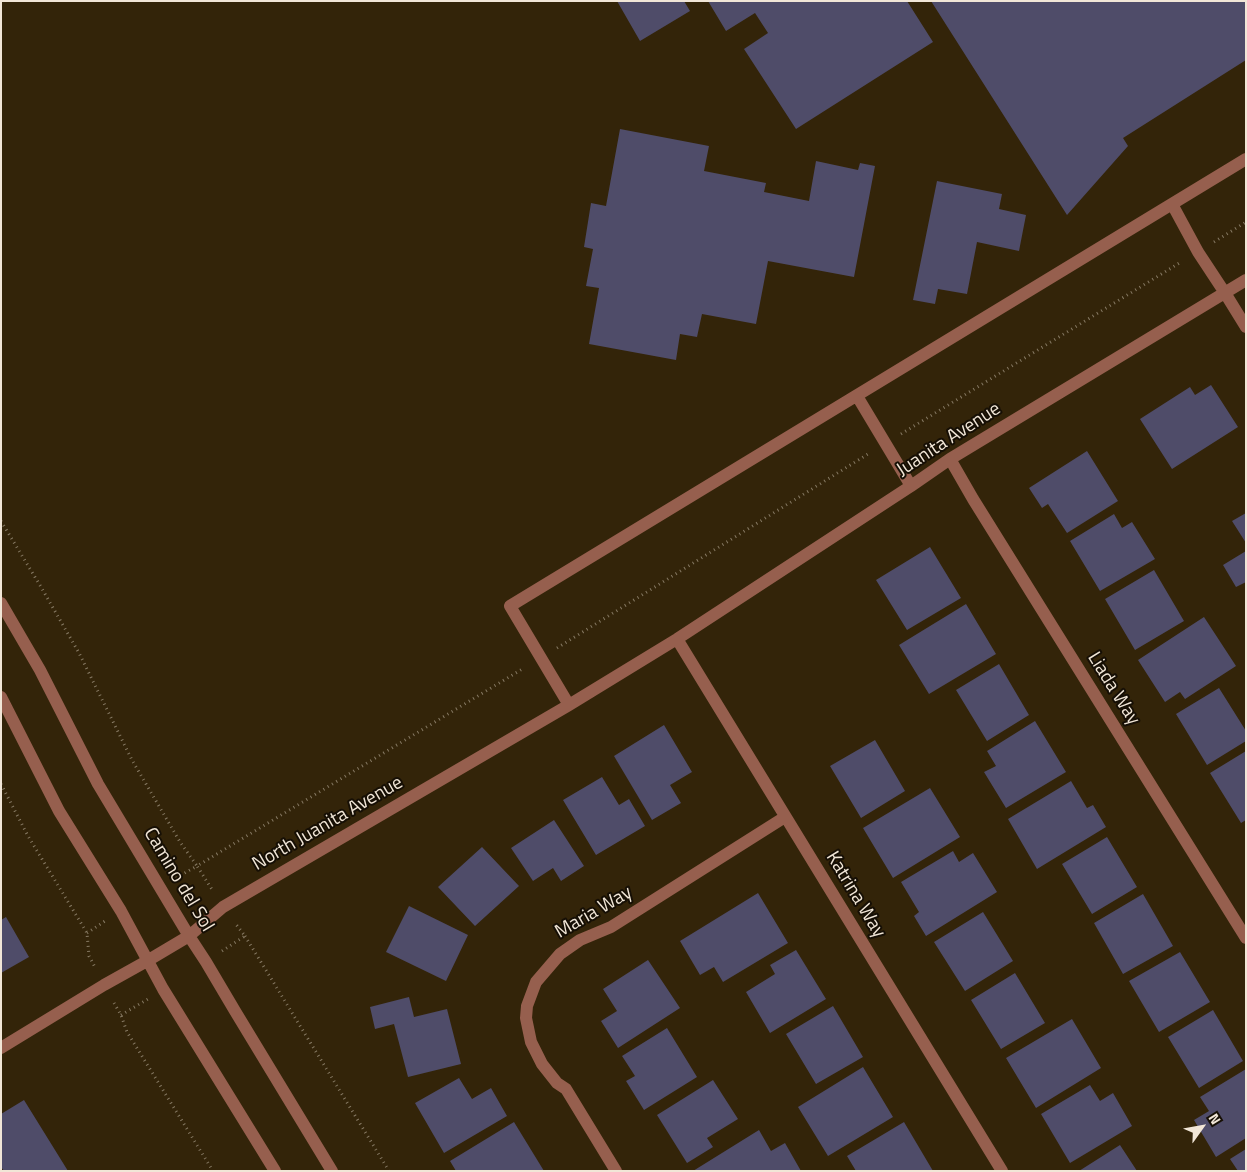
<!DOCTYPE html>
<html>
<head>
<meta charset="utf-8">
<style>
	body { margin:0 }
	#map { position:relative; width:1247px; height:1172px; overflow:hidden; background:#332409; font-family:"Titillium Web",sans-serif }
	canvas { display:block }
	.frame { position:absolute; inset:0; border:2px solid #f1e6d7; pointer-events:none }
	.north { position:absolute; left:1177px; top:1102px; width:50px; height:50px; -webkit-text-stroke:4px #160f05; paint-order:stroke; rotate:58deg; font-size:14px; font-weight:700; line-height:20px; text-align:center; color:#f1e6d7 }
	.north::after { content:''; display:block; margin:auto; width:18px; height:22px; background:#f1e6d7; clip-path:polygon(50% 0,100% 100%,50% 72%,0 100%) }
</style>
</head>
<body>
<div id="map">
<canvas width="1247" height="1172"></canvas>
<div class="frame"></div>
<div class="north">N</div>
</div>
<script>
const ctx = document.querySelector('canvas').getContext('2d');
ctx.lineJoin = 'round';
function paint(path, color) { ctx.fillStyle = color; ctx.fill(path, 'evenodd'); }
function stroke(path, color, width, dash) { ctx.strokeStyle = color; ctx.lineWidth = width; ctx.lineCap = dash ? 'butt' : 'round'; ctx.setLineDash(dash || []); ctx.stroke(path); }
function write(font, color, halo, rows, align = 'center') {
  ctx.font = font + ' "Titillium Web",sans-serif'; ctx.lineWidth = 4; ctx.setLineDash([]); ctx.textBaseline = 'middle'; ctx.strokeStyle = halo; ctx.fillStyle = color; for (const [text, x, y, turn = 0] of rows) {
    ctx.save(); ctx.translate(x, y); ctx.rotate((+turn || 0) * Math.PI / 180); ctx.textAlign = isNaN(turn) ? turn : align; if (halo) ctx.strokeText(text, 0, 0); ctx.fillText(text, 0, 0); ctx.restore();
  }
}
paint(new Path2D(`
	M617,1h67l6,10 -50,30z
	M708,1h199l26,41 -137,87 -52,-80 24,-16 -13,-20 -29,18z
	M931,1h315v59l-123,78 5,8 -61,69z
	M620,129l89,17 -5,25 62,12 -2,9 45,9 7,-40 42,9 2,-7 15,3 -21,111 -86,-16 -12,63 -54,-10 -5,23 -17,-3 -4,26 -87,-16 10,-56 -13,-2 7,-37 -9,-2 7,-44 15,3z
	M937,181l65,13 -3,15 27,6 -7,36 -42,-9 -10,52 -29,-5 -3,15 -22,-4z
	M1211,385l27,42 -66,42 -32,-50 50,-32 5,8z
	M1087,451l31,50 -51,32 -19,-29 -6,4 -13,-20z
	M1246,513v30l-14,-22z
	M1114,514l8,14 10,-6 23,37 -55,32 -30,-50z
	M930,547l31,51 -54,32 -31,-50z
	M1246,551v31l-10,5 -13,-22z
	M1154,570l30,51 -49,29 -30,-51z
	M966,604l30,50 -67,40 -30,-49z
	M1204,617l32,49 -51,33 -5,-7 -15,10 -27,-42z
	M999,664l30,51 -42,26 -31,-51z
	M1219,688l27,43v10l-39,24 -31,-51z
	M1035,721l31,51 -60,36 -22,-36 12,-6 -9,-15z
	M664,725l28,47 -22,13 11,18 -29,17 -38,-64z
	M875,740l30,51 -44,27 -31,-52z
	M1246,751v69l-5,3 -31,-50z
	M602,777l17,28 10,-6 16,27 -49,29 -33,-55z
	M1071,781l16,27 6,-3 13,22 -69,42 -29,-50z
	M930,788l30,49 -67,41 -30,-50z
	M554,820l30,46 -23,15 -8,-13 -20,13 -22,-33z
	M1107,837l30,50 -45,27 -30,-50z
	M482,847l37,39 -44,40 -37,-39z
	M953,851l6,11 14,-9 24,39 -71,44 -12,-20 5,-4 -18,-30z
	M758,893l30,50 -65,39 -9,-15 -14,8 -20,-34z
	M1143,894l30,52 -50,28 -29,-51z
	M409,906l59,29 -22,46 -60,-29z
	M983,912l30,49 -48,30 -31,-49z
	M6,917l23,40 -28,16v-53z
	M796,950l30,49 -56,34 -24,-41 29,-18 -5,-9z
	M1180,952l30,50 -51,30 -30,-51z
	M648,960l32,48 -62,40 -17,-27 16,-10 -14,-22z
	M1015,973l30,50 -44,26 -30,-49z
	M409,997l5,20 33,-8 14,55 -53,13 -14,-53 -19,5 -5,-22z
	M833,1006l30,51 -47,27 -30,-50z
	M1213,1010l30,51 -44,27 -31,-51z
	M1072,1019l29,49 -65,40 -30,-50z
	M667,1028l30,49 -53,33 -18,-29 9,-5 -13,-20z
	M863,1067l30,50 -65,39 -30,-49z
	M1246,1069v69l-30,19 -22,-37 15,-9 -9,-14z
	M459,1078l13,21 19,-11 16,28 -63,37 -29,-50z
	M713,1080l25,39 -31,19 6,9 -26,16 -30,-48z
	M1090,1085l10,16 13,-8 19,33 -62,37 -29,-49z
	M24,1100l44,71h-64l-3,-4v-53z
	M514,1122l30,49h-88l-6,-10z
	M904,1122l29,49h-77l-9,-15z
	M759,1130l12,21 14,-8 16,28h-108z
	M1120,1145l17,26h-58z
	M1246,1149v22h-8l-8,-12z`), '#4f4c69');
stroke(new Path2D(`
	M1214,242l32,-20
	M901,434l280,-172
	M1,521l40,66 38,66 53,107 48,82 17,24 327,-198
	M557,648l311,-194
	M1,784l27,52 59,97 2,23 7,13
	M176,878l21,-12 16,25
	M87,933l18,-12
	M245,936l144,235
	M222,951l23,-15 -10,-13
	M114,1003l7,12 6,17 86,139
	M121,1015l27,-16`), '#877a64', 3, [1, 4]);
stroke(new Path2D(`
	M1172,204l26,48 27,41 21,34
	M857,396l54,90
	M950,459l23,40 273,439
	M1,603l39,67 58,114 91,152 17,26 29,49 97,160
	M677,639l325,532
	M1,697l58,114 62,100 42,78 112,182
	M569,705l-59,-99 736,-447
	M1,1048l103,-63 43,-24 42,-25 34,-29 346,-202 108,-66 234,-153 39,-27 296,-179
	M616,1171l-50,-82 -9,-6 -15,-19 -11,-22 -5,-24 1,-12 9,-24 24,-28 20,-14 31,-13 174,-110`), '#965f4e', 12);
write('19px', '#f1e6d7', '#160f05', [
	["Juanita Avenue",949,440,-33],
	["Liada Way",1113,689,58],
	["North Juanita Avenue",328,824,-30],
	["Camino del Sol",178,880,59],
	["Katrina Way",855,895,59],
	["Maria Way",594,913,-30]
]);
</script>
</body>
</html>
